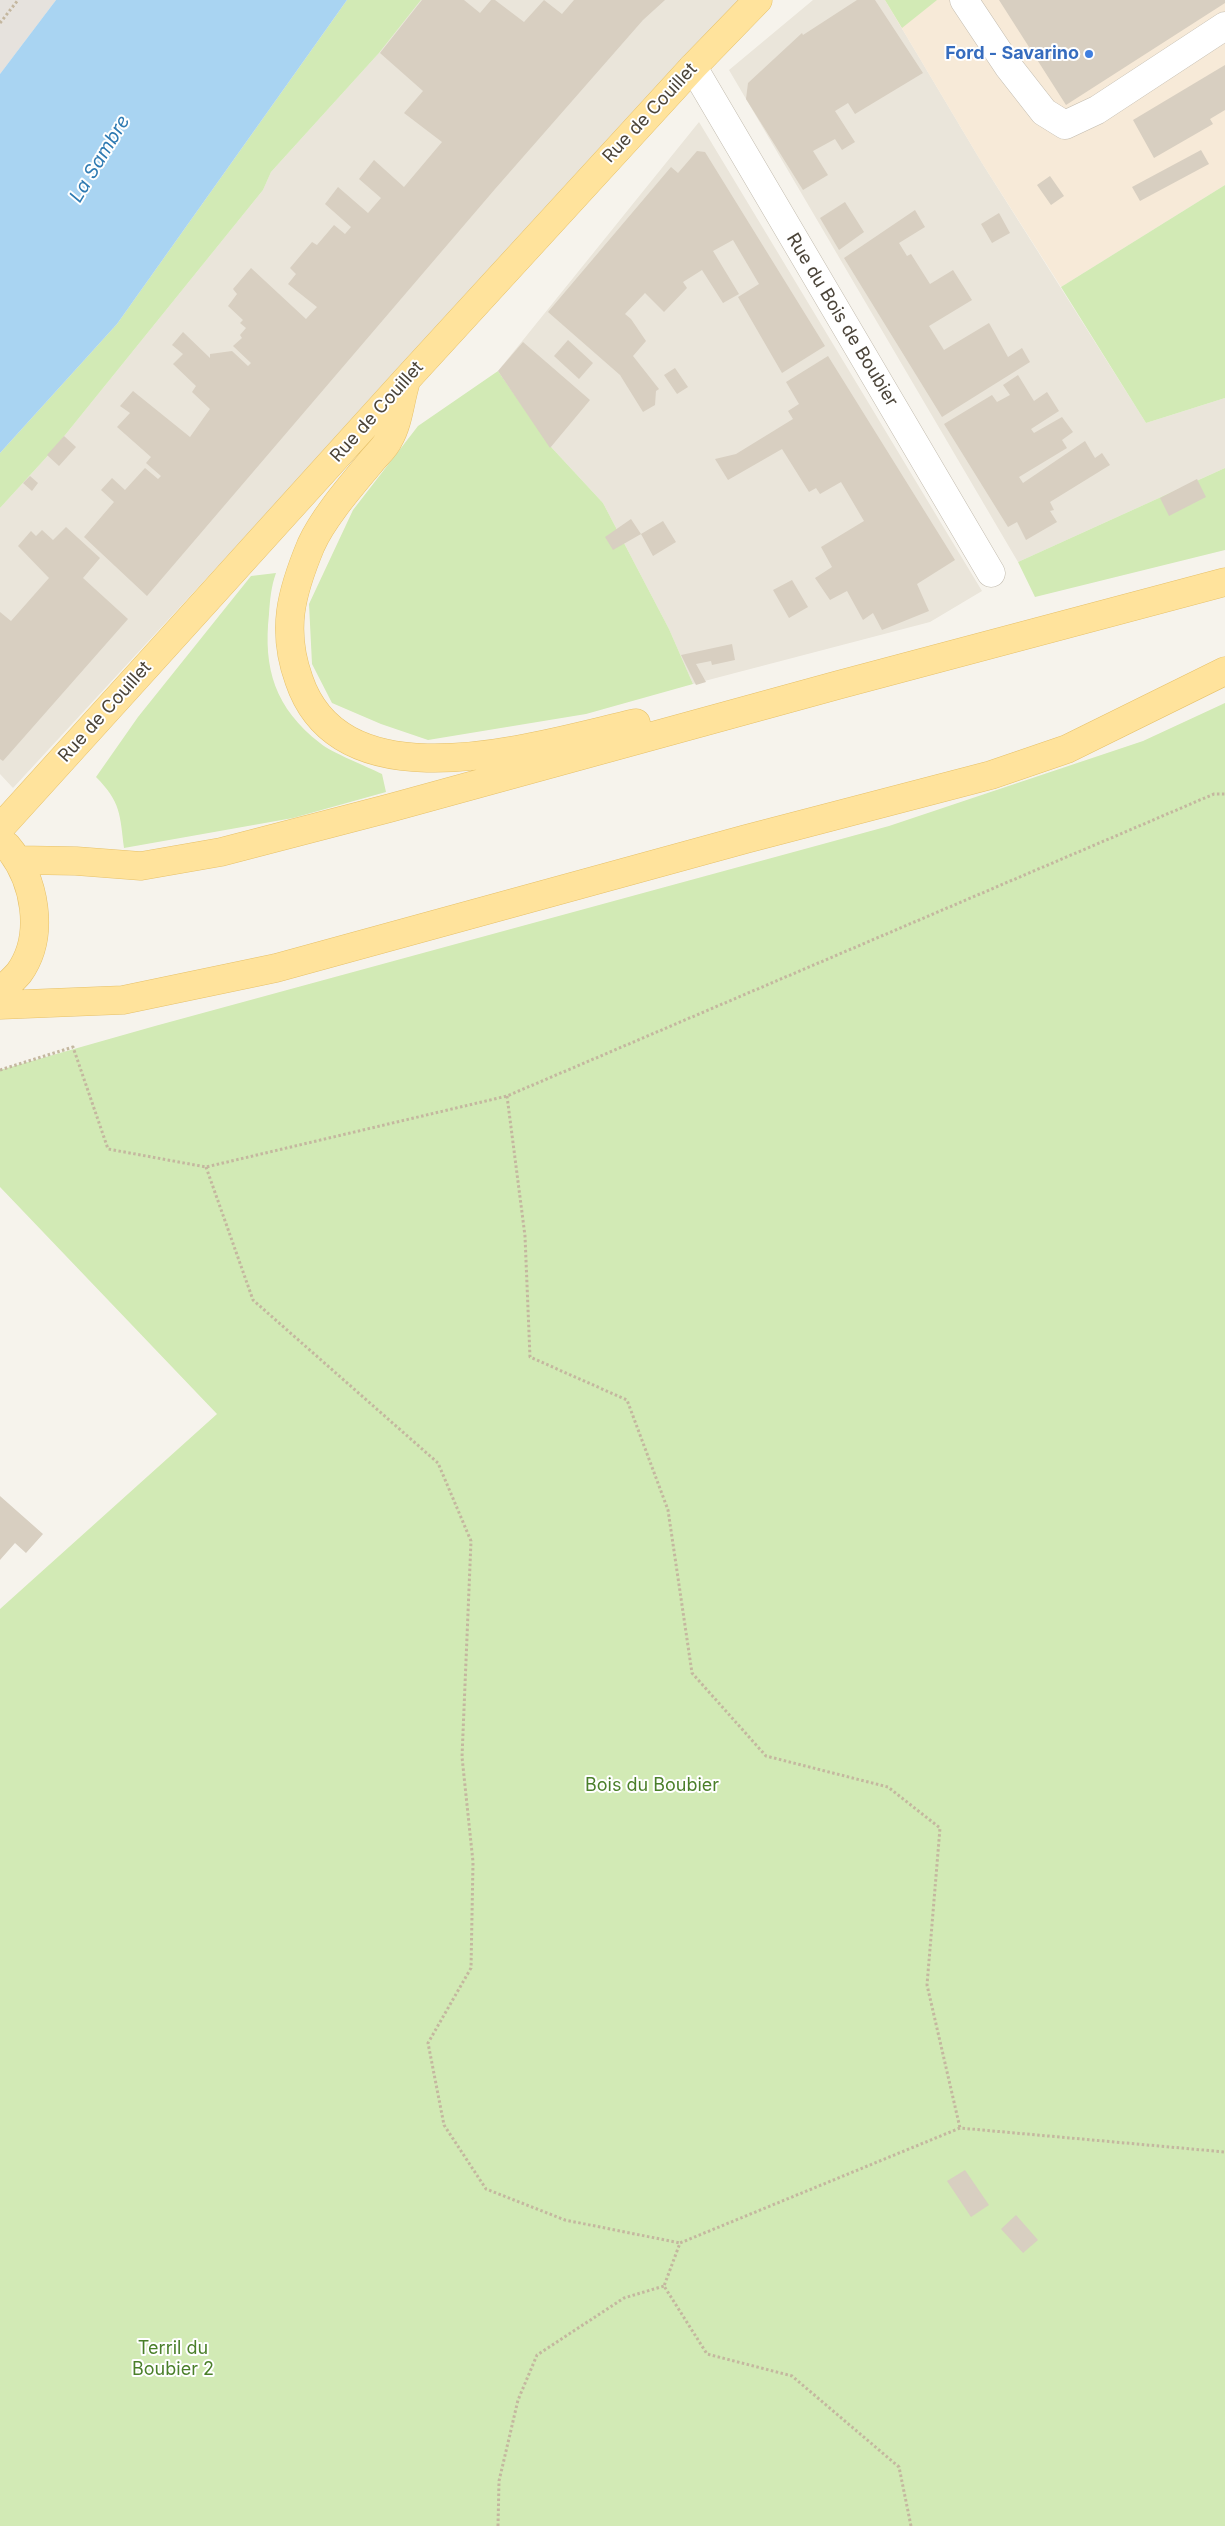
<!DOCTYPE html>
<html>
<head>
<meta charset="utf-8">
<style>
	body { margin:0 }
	canvas { display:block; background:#f6f3ec }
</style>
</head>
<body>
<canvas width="1225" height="2526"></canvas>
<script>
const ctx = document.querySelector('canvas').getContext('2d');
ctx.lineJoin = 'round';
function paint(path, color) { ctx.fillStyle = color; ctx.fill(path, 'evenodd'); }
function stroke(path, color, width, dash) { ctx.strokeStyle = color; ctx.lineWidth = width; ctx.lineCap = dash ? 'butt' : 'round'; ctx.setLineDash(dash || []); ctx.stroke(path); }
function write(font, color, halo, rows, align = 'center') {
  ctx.font = font + ' Inter,sans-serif'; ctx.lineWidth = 4; ctx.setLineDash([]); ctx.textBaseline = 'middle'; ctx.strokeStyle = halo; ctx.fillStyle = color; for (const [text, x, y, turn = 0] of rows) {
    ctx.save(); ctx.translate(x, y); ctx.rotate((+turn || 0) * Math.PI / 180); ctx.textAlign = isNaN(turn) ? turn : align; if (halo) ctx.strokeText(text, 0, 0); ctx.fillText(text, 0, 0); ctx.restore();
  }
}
paint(new Path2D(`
	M421,0h322l-123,130 -607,658 -13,-14v-266l53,-58 210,-260 8,-18 108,-119z
	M813,0h72l97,163 164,260 79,-25v70l-207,94 -289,-492z
	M699,122l283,469 -52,31 -237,62 -24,-55 -66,-126 -51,-55 -54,-77z`), '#eae5da');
paint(new Path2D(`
	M885,0h340v185l-164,102 -79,-124z`), '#f7ead8');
paint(new Path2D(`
	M0,0h56l-56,74z`), '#e6e2dd');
paint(new Path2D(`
	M347,0h74l-42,53 -108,119 -8,18 -210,260 -53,58v-55l117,-129z
	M885,0h52l-35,28z
	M1225,185v213l-79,25 -85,-136z
	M498,371l54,77 51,55 66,126 24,55 -107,30 -158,26 -47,-16 -49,-21 -20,-39 -3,-60 44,-94 65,-84z
	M1225,468v82l-190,47 -17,-35z
	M276,573c-5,14 -6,27 -7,41 -6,55 6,94 51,129 12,10 46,23 62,31l4,18 -93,26 -169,30c-4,-33 -3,-46 -28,-71l42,-60 113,-141z
	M1225,703v1823h-1225v-917l217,-195 -217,-227v-117l155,-44 734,-200 254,-85z`), '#d2eab5');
paint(new Path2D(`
	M56,0h291l-230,324 -117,129v-379z`), '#a9d4f2');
paint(new Path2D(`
	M422,0h42l16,13 11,-13h4l29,22 20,-22 18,14 12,-14h91l-22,20 -148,169 -348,407 -63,-59 30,-35 -13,-12 11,-12 13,12 20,-22 13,11 3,-3 -15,-13 5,-6 -34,-30 13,-14 -10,-7 13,-15 57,46 20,-28 -18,-17 4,-6 -23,-22 10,-10 -11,-9 11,-13 27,26v-4l22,-3 16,15 3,-3 -18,-17 9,-8 -2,-3 6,-7 -6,-5 3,-3 -15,-14 9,-12 -4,-5 18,-21 55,51 11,-12 -29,-23 8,-10 -6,-6 22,-26 5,3 17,-20 11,9 6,-7 -26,-23 13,-17 30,26 13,-15 -22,-19 15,-19 30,27 38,-45 -38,-29 19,-22 -43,-38z
	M857,0h18l48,73 -68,41 -7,-11 -13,8 20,31 -13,8 -7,-11 -22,12 15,24 -25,15 -57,-91 2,-16 54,-50 1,2z
	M999,0h226v3l-159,102z
	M1225,65v45l-15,9 3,5 -59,34 -21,-38z
	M1201,150l8,14 -69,37 -8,-14z
	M697,151l8,1 120,194 -43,27 -44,-76 21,-13 -26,-44 -20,11 26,43 -16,9 -21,-33 -19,12 4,6 -23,24 -19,-19 -20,21 6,5 15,22 -13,15 26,33 -3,2 -1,14 -12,7 -23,-37 -72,-63 123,-145 7,6z
	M1050,176l14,20 -13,9 -14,-20z
	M845,202l19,30 -25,18 -19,-32z
	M915,210l10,17 -26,16 8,13 4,-2 19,30 23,-14 19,30 -43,26 15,24 45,-27 19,34 14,-9 8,14 -88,55 -98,-159z
	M999,213l11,20 -18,10 -11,-19z
	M568,340l25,23 -14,16 -25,-23z
	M523,342l67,58 -40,48 -52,-77z
	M828,356l127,204 -38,24 12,27 -47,19 -9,-17 -10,7 -16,-29 -17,9 -15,-22 17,-11 -11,-20 43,-26 -23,-39 -21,12 -4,-6 -7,4 -27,-43 -54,31 -13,-21 21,-5 57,-35 -5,-8 11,-7 -13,-22z
	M675,368l13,19 -11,7 -13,-19z
	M1018,375l16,26 13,-9 12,19 -28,18 3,4 28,-16 11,15 -11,8 5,8 -48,29 4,6 62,-42 10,17 7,-5 8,12 -60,37 4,8 -4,1 7,11 -31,18 -9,-18 -9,5 -64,-103 48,-29 5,7 13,-7 -7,-10z
	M64,436l12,11 -17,19 -12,-11z
	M30,476l8,7 -6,8 -9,-8z
	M1197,479l9,18 -37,19 -9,-18z
	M631,519l10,15 -28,16 -8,-13z
	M663,521l13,21 -23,14 -12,-22z
	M66,527l34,31 -17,20 45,41 -125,142 -3,-2v-147l11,9 38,-43 -31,-32 13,-15 5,5 6,-6 11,10z
	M792,580l16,27 -19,11 -16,-28z
	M732,644l3,16 -23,5 -1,-4 -15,3 10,18 -10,3 -15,-30z
	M0,1496l43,38 -17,19 -11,-10 -15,17z
	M965,2170l24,35 -18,12 -24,-36z
	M1016,2215l22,25 -15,13 -22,-24z`), '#d8cfc1');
const minor = new Path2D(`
	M964,0l44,66 36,46 21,13 32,-15 128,-84
	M693,67l298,506`);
const major = new Path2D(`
	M405,385c-5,17 -7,39 -16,54 -4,9 -13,16 -19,24 -19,23 -47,55 -59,82 -20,48 -30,85 -12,135 44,129 242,64 337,43
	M0,828l406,-448 287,-313 65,-67
	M19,860l57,1 65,5 80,-14 169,-44 448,-123 387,-103
	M0,992c6,-6 13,-12 19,-19 27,-38 16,-94 -12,-127
	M0,1005l123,-5 153,-32 470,-129 245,-64 76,-26 158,-78`);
stroke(minor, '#c2bbae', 29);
stroke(major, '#e6c16a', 29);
stroke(new Path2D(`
	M0,23l18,-23
	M0,1070l73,-23 35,102 98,18 301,-71 707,-302h11
	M507,1096l18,140 5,121 97,43 41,110 24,163 74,83 122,31 52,41 -13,157 33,143
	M206,1167l47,133 185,163 33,78 -9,216 11,105 -2,106 -43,75 16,82 42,64 79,31 115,23
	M498,2526l1,-45 19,-81 19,-45 87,-57 40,-12
	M911,2526l-12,-59 -107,-91 -85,-22 -43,-68 16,-43 280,-115 265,24`), '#c4b79f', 3, [2.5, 2.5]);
stroke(minor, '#fff', 28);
stroke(major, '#ffe39c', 28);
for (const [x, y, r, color] of [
	[1089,54,5,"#3f7fe0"]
]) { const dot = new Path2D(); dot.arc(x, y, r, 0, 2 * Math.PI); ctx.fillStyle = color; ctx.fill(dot); stroke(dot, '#fff', 2); }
write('bold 18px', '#366cbe', '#fff', [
	["Ford - Savarino",1079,54]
], 'right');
write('18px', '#4b4439', '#fff', [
	["Rue de Couillet",650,113,-47],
	["Rue du Bois de Boubier",842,320,59],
	["Rue de Couillet",377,412,-48],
	["Rue de Couillet",105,712,-48]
]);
write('18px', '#4a7f2a', '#fff', [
	["Bois du Boubier",652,1786],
	["Terril du",173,2349],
	["Boubier 2",173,2370]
]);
write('italic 19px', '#2e7ab2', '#fff', [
	["La Sambre",100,159,-59]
]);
</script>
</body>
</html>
